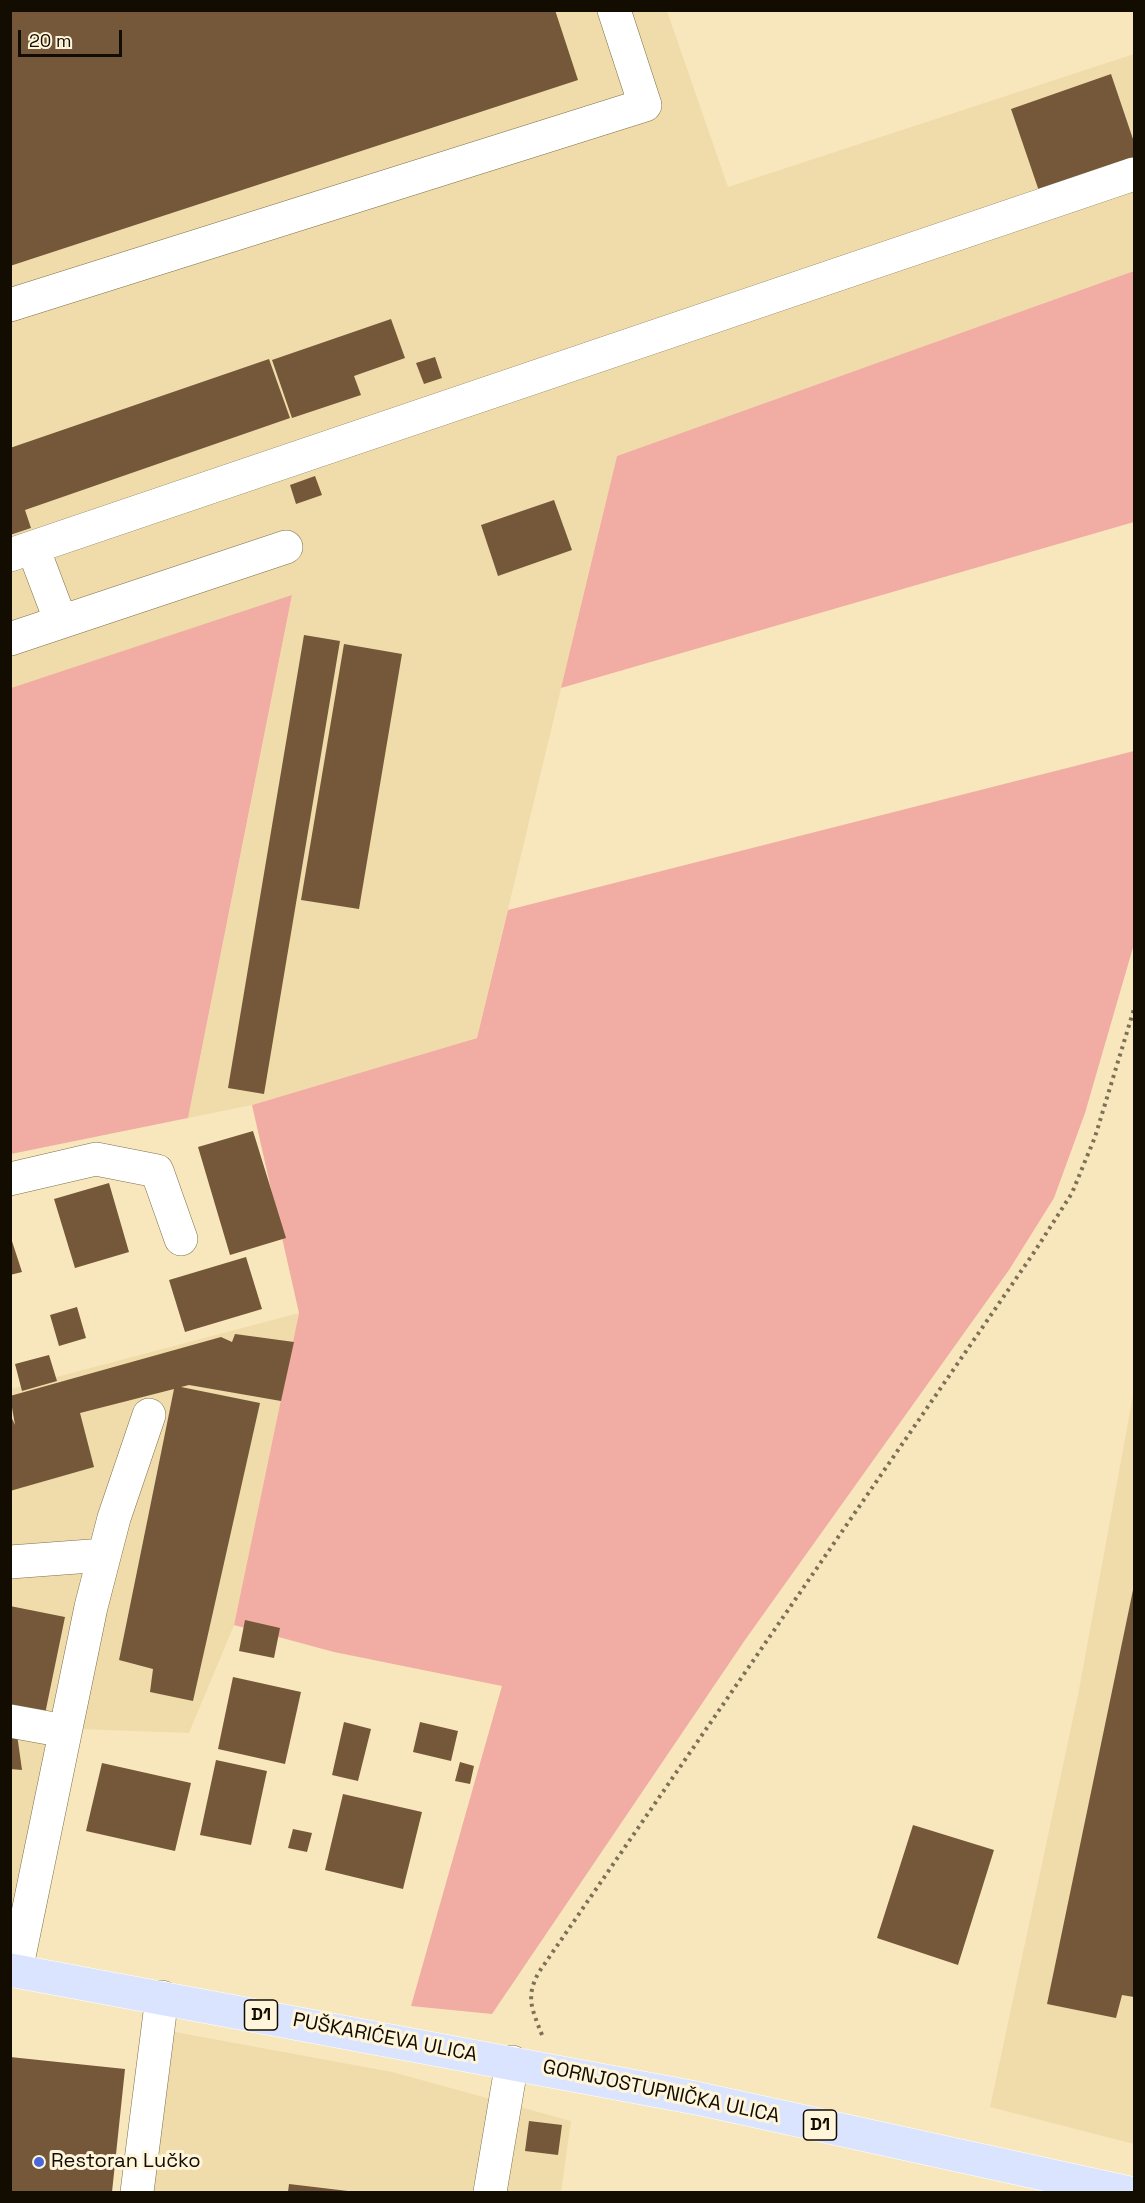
<!DOCTYPE html>
<html>
<head>
<meta charset="utf-8">
<style>
	body { margin:0 }
	#map { position:relative; width:1145px; height:2203px; overflow:hidden; background:#f8e7bc; font-family:"Space Grotesk",sans-serif }
	canvas { display:block }
	.frame { position:absolute; inset:0; border:12px solid #120c01; pointer-events:none }
	.scale { position:absolute; left:18px; top:30px; width:104px; height:27px; box-sizing:border-box; border:3px solid #120c01; border-top:0; padding-left:8px; font-size:18px; line-height:21px; white-space:nowrap; color:#120c01; -webkit-text-stroke:4px #fff5db; paint-order:stroke }
</style>
</head>
<body>
<div id="map">
<canvas width="1145" height="2203"></canvas>
<div class="frame"></div>
<div class="scale">20 m</div>
</div>
<script>
const ctx = document.querySelector('canvas').getContext('2d');
ctx.lineJoin = 'round';
function paint(path, color) { ctx.fillStyle = color; ctx.fill(path, 'evenodd'); }
function stroke(path, color, width, dash) { ctx.strokeStyle = color; ctx.lineWidth = width; ctx.lineCap = dash ? 'butt' : 'round'; ctx.setLineDash(dash || []); ctx.stroke(path); }
function write(font, color, halo, rows, align = 'center') {
  ctx.font = font + ' "Space Grotesk",sans-serif'; ctx.lineWidth = 6; ctx.setLineDash([]); ctx.textBaseline = 'middle'; ctx.strokeStyle = halo; ctx.fillStyle = color; for (const [text, x, y, turn = 0] of rows) {
    ctx.save(); ctx.translate(x, y); ctx.rotate((+turn || 0) * Math.PI / 180); ctx.textAlign = isNaN(turn) ? turn : align; if (halo) ctx.strokeText(text, 0, 0); ctx.fillText(text, 0, 0); ctx.restore();
  }
}
paint(new Path2D(`
	M10,11h657l61,176 406,-133v217l-517,185 -140,582 -225,67 -64,13 104,-522 -281,92z
	M299,1313l-65,312 -45,108 -110,-4 -68,188v-528z
	M1134,1390v754l-144,-37 88,-412z
	M175,2032l217,40 179,49 -10,71h-409z`), '#f0dcaa');
paint(new Path2D(`
	M1134,271v251l-573,166 56,-232z
	M292,595l-104,523 -177,36v-466z
	M1134,751v193l-49,169 -31,85 -45,72 -264,370 -253,374 -81,-8 91,-320 -168,-34 -100,-27 65,-312 -47,-208 225,-67 31,-128z`), '#f1ada3');
paint(new Path2D(`
	M10,10h545l23,70 -568,186z
	M1111,74l23,68v16l-95,33 -28,-82z
	M391,319l14,39 -51,18 7,19 -69,23 -20,-58z
	M435,357l7,21 -18,6 -8,-21z
	M269,359l21,59 -265,92 6,18 -21,7v-87z
	M315,476l7,19 -26,9 -6,-19z
	M554,500l18,50 -74,26 -17,-51z
	M304,635l36,6 -76,453 -36,-6z
	M344,644l58,10 -43,255 -58,-9z
	M253,1131l33,107 -56,17 -32,-108z
	M109,1183l20,69 -54,16 -21,-69z
	M10,1235l12,37 -12,3z
	M246,1257l16,52 -77,23 -16,-52z
	M77,1307l9,31 -27,8 -9,-31z
	M235,1334l59,8 -13,59 -92,-16 -8,2 79,16 -67,298 -43,-9 3,-23 -34,-9 55,-271 -94,24 14,54 -84,24v-77l5,11 -5,-29 211,-59 11,5z
	M49,1355l8,26 -35,10 -7,-27z
	M1133,1590l1,407 -12,-2 -6,23 -69,-14z
	M10,1606l55,11 -20,97 -35,-7z
	M245,1620l35,8 -6,30 -35,-7z
	M233,1677l68,15 -16,72 -67,-15z
	M344,1722l27,7 -13,52 -26,-6z
	M420,1722l38,9 -7,30 -38,-9z
	M10,1727h6l6,43 -12,-1z
	M216,1760l51,11 -16,74 -51,-10z
	M460,1762l14,4 -4,18 -15,-3z
	M102,1763l89,20 -16,68 -89,-20z
	M343,1794l79,18 -19,77 -78,-19z
	M913,1825l81,25 -36,115 -81,-27z
	M293,1829l19,4 -5,19 -19,-4z
	M10,2057l115,12 -13,123h-102z
	M529,2121l33,4 -4,30 -33,-4z
	M289,2184l59,7 -1,1h-59z`), '#745839');
const minor = new Path2D(`
	M10,305l635,-200 -31,-95
	M33,548l28,74
	M10,555l1124,-381
	M10,639l276,-92
	M10,1179l86,-20 61,12 24,68
	M10,1562l94,-7
	M10,1721l55,10
	M16,1971l75,-364 23,-89 35,-103
	M137,2192l25,-195
	M490,2192l22,-130`);
const major = new Path2D(`
	M10,1970l686,128 430,94`);
stroke(minor, '#7f7049', 34);
stroke(major, '#fff', 34);
stroke(new Path2D(`
	M542,2035c-10,-26 -17,-38 -3,-63l496,-721 37,-58 23,-56 39,-128`), '#7c7157', 4, [3, 4.5]);
stroke(minor, '#fff', 33);
stroke(major, '#dae4fe', 33);
for (const [x, y, r, color] of [
	[39,2162,6,"#4867da"]
]) { const dot = new Path2D(); dot.arc(x, y, r, 0, 2 * Math.PI); ctx.fillStyle = color; ctx.fill(dot); stroke(dot, '#fff5db', 2); }
for (const [x, y, w] of [
	[261,2015,33],
	[820,2125,33]
]) { const box = new Path2D(); box.roundRect(x - w / 2, y - 15, w, 30, 4.5); ctx.fillStyle = '#fff5db'; ctx.fill(box); stroke(box, '#120c01', 1.5); }
write('bold 18px', '#120c01', null, [
	["D1",261,2015],
	["D1",820,2125]
]);
write('20px', '#120c01', '#fff5db', [
	["PUŠKARIĆEVA ULICA",385,2038,11],
	["GORNJOSTUPNIČKA ULICA",661,2092,12]
]);
write('20px', '#120c01', '#fff5db', [
	["Restoran Lučko",51,2162]
], 'left');
</script>
</body>
</html>
